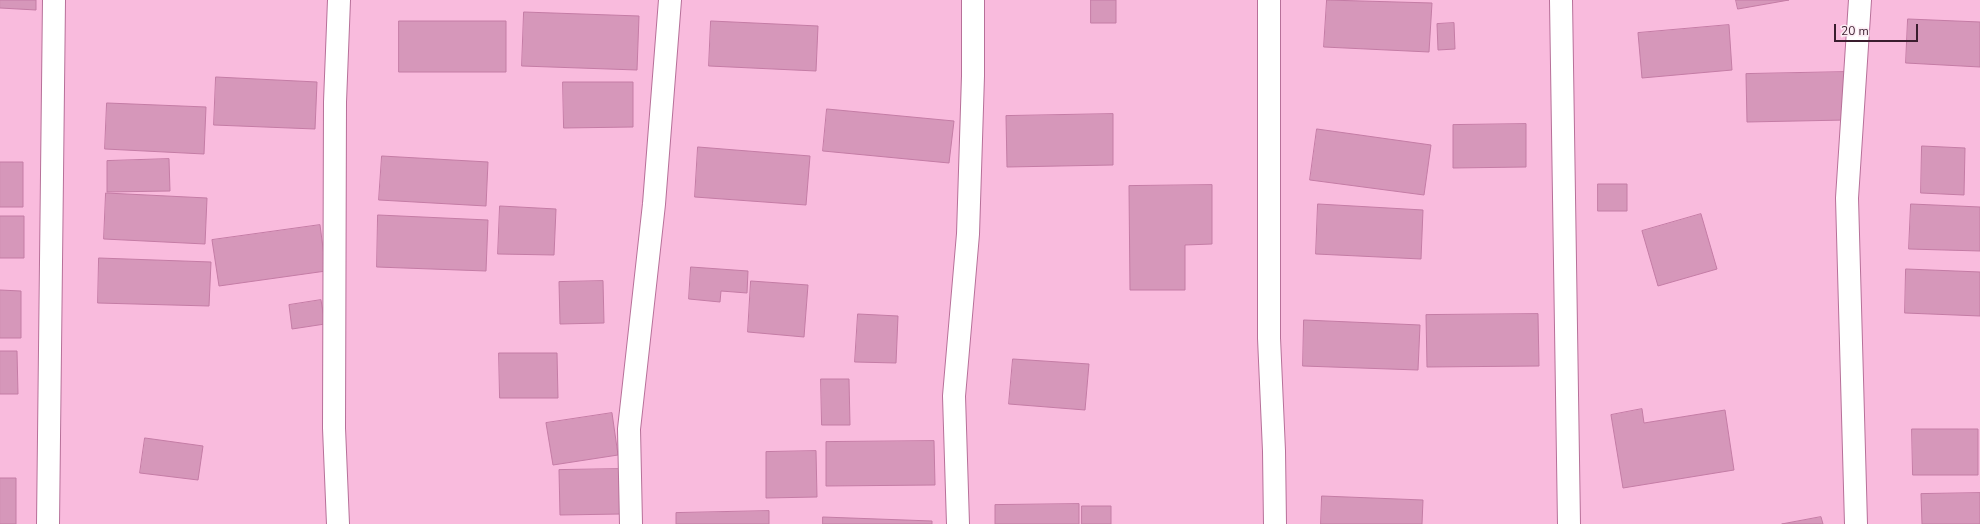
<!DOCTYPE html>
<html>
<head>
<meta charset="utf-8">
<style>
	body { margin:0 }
	#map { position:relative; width:1980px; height:524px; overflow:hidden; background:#f9bbdd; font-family:"Nunito Sans",sans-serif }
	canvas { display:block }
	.scale { position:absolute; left:1834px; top:24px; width:84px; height:18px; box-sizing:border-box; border:2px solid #3a1d2e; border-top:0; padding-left:5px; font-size:12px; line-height:14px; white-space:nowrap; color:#3a1d2e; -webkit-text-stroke:3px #fcecf4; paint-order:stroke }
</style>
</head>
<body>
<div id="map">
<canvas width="1980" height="524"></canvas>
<div class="scale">20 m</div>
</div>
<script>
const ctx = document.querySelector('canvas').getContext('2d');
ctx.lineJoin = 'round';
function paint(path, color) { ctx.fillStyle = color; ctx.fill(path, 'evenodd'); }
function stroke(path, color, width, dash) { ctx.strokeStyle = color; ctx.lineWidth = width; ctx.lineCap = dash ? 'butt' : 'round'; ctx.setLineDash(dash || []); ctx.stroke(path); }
const building = new Path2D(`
	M0,0h36v10l-36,-2z
	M1091,0h25v23h-25z
	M1327,0l105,3 -3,49 -105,-5z
	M1736,0h53l-51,9z
	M524,12l115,4 -2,54 -115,-4z
	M1908,19l72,3v45l-74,-4z
	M399,21h107v51h-107z
	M711,21l107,5 -2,45 -107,-5z
	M1454,23l1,26 -17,1 -1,-26z
	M1729,25l3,45 -90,8 -4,-45z
	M1846,72v48l-99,2 -1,-48z
	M216,77l101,5 -2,47 -101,-4z
	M563,82h70v45l-69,1z
	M107,103l99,4 -2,47 -99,-5z
	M827,109l127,12 -5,42 -126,-12z
	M1113,114v51l-106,2 -1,-51z
	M1526,124v43l-73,1v-43z
	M1317,129l114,16 -7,50 -114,-15z
	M1922,146l43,2 -1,47 -43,-2z
	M698,147l112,9 -4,49 -111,-8z
	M382,156l106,6 -2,44 -107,-6z
	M169,159l1,32 -63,1v-31z
	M0,162h23v45h-23z
	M1598,184h29v27h-29z
	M1212,185v59l-27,1v45h-55l-1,-104z
	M106,193l101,5 -2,46 -101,-5z
	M1318,204l105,6 -2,49 -105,-5z
	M1911,204l69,3v44l-71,-2z
	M500,206l56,3 -2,46 -56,-1z
	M1701,214l16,55 -59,17 -16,-55z
	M378,215l110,5 -2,51 -109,-4z
	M0,216h24v42h-24z
	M320,225l6,46 -107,15 -7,-46z
	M99,258l112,4 -2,44 -111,-3z
	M691,267l57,4 -1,22 -26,-2 -1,11 -31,-3z
	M1906,269l74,3v44l-75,-3z
	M603,281l1,42 -44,1 -1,-42z
	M751,281l57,4 -4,52 -56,-5z
	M0,290l21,1v47h-21z
	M321,300l4,24 -33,5 -3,-24z
	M858,314l40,2 -2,47 -41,-1z
	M1538,314l1,52 -112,1 -1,-52z
	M1304,320l116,5 -2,45 -115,-4z
	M0,351h17l1,43h-18z
	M499,353h58l1,45h-58z
	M1013,359l76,5 -4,46 -76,-6z
	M821,379h28l1,46h-28z
	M1642,409l2,14 81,-13 9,60 -111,18 -12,-73z
	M612,413l6,42 -65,10 -7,-42z
	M1912,429h66v46h-65z
	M145,438l58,8 -5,34 -58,-7z
	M934,441l1,44 -109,1v-44z
	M816,451l1,46 -51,1v-46z
	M620,469l1,45 -61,1 -1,-45z
	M0,478h16v46h-16z
	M1980,493v31h-58l-1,-30z
	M1322,496l101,4 -1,24h-101z
	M1079,504v20h-84v-19z
	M1082,506h29v18h-29z
	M769,511v13h-93v-11z
	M823,517l109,4v3h-109z
	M1821,517l2,7h-41z`);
paint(building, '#d697ba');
stroke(building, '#c47ca5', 1);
const street = new Path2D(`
	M1269,0v338l5,113 1,73
	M1561,0l8,524
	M48,524l6,-524
	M338,524l-4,-96 1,-326 4,-102
	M631,524l-2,-95 25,-225 16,-204
	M958,524l-4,-128 14,-162 5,-158v-76
	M1856,524l-9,-326 13,-198`);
stroke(street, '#b77099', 24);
stroke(street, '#fff', 22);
</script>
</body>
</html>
